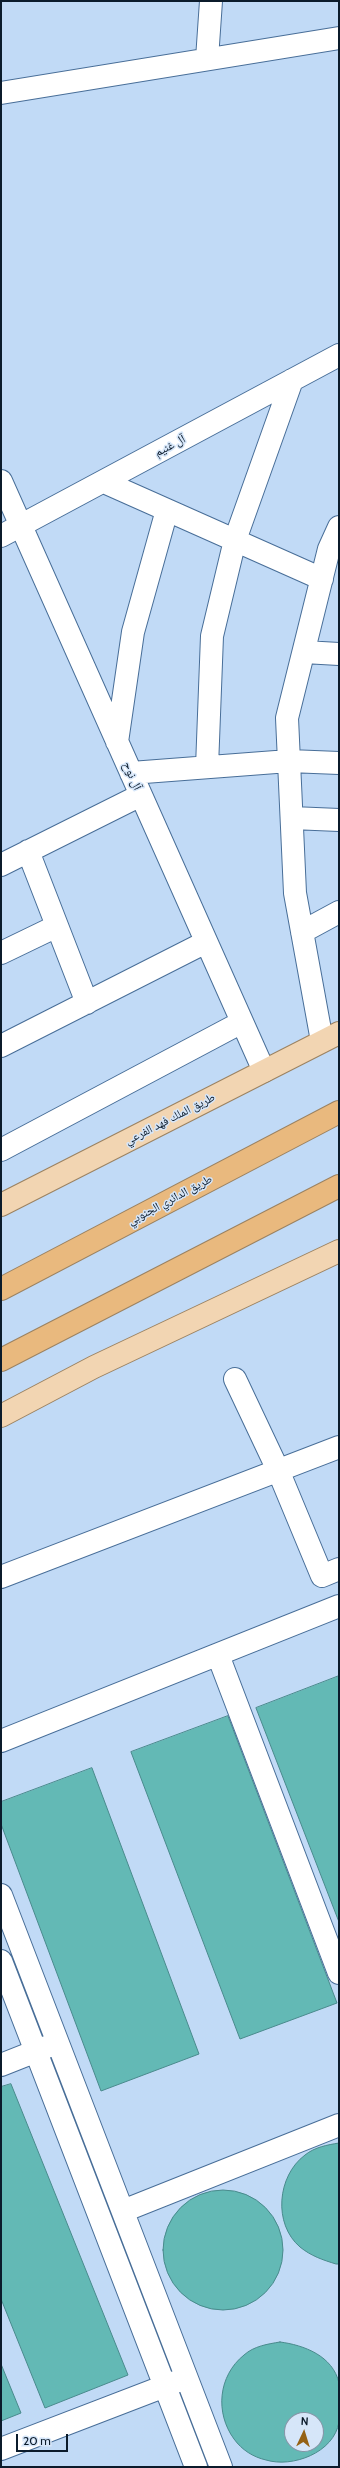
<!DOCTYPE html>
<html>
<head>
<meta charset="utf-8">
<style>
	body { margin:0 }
	#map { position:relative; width:340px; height:2468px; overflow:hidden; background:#c1daf6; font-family:Cabin,sans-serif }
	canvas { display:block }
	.frame { position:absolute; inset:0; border:2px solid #0b1b2b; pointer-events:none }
	.north { position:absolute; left:284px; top:2412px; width:40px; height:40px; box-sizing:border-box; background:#d6e6f9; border:1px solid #8595a7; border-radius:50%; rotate:4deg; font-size:11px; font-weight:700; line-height:16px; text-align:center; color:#0b1b2b }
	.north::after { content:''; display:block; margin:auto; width:14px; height:18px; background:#956215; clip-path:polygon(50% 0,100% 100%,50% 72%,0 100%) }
	.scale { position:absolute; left:16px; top:2434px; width:52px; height:18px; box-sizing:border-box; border:2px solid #0b1b2b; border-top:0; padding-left:5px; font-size:12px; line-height:14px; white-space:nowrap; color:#0b1b2b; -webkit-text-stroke:3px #d6e6f9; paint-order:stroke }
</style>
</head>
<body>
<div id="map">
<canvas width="340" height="2468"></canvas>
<div class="frame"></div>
<div class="north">N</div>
<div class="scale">20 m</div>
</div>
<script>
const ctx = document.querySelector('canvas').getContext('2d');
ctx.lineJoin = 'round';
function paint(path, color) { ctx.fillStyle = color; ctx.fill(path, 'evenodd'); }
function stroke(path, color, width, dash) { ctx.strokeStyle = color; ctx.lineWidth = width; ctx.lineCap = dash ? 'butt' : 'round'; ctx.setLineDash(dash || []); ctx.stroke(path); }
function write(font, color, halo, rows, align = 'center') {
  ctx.font = font + ' Cabin,"Noto Naskh Arabic",sans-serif'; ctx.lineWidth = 3; ctx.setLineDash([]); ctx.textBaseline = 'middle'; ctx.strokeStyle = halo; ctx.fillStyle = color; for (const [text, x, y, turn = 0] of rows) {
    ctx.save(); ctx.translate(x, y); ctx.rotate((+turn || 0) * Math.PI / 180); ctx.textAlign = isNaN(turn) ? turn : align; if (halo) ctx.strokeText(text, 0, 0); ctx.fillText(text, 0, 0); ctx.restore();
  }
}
const water = new Path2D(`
	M339,1676v246l-83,-214z
	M228,1716l109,287 -97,36 -109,-287z
	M92,1768l107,286 -98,37 -100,-267v-22z
	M11,2084l117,291 -83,33 -44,-109v-212z
	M339,2143v121h-3c-13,-4 -25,-8 -36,-17 -27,-23 -23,-71 5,-92 10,-8 22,-10 34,-12z
	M163 2250a60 60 0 1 1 120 0a60 60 0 1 1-120 0Z
	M280,2342c24,3 53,14 59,41 1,5 0,12 0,18 0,7 1,14 0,21 -5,31 -47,46 -73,38 -13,-3 -24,-10 -32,-21 -19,-26 -16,-63 10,-84 10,-9 24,-11 36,-13zM292,2420h24v24h-24z
	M1,2364l20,49 -20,8z`);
paint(water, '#63b9b5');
stroke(water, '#498a8c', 1);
const minor = new Path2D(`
	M207,59l4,-58
	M1,93l338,-55
	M1,481l263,590
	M104,482l218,97
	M1,536l338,-181
	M304,652l35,2
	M117,742l16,-110 34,-122
	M207,767l5,-131 23,-96 57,-160
	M131,773l158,-12 50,2
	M292,818l47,2
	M28,851l59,152
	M1,865l140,-70
	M302,932l37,-20
	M1,953l56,-27
	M322,1041l-27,-148 -8,-175 42,-169 10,-22
	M1,1046l205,-104
	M1,1150l241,-128
	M235,1379l43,91 44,106 17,-7
	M1,1577l338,-130
	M218,1655l121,318
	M1,1741l338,-135
	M1,1895l220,572
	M1,1961l195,506
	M1,2065l48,-19
	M123,2211l216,-86
	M1,2449l177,-68`);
const major = new Path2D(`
	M1,1205l338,-172
	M1,1416l93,-49 245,-116`);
const highway = new Path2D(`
	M1,1289l338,-177
	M1,1360l338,-174`);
stroke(minor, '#486e98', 24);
stroke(major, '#9b8261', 24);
stroke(highway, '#9b8261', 24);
stroke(minor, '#fff', 22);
stroke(major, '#f2d5b2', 22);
stroke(highway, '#e9b97e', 22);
write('12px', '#0b1b2b', '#d6e6f9', [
	["آل غنيم",170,446,-28],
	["آل نوح",132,776,66],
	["طريق الملك فهد الفرعي",170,1119,-27],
	["طريق الدائري الجنوبي",170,1200,-28]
]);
</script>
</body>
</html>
